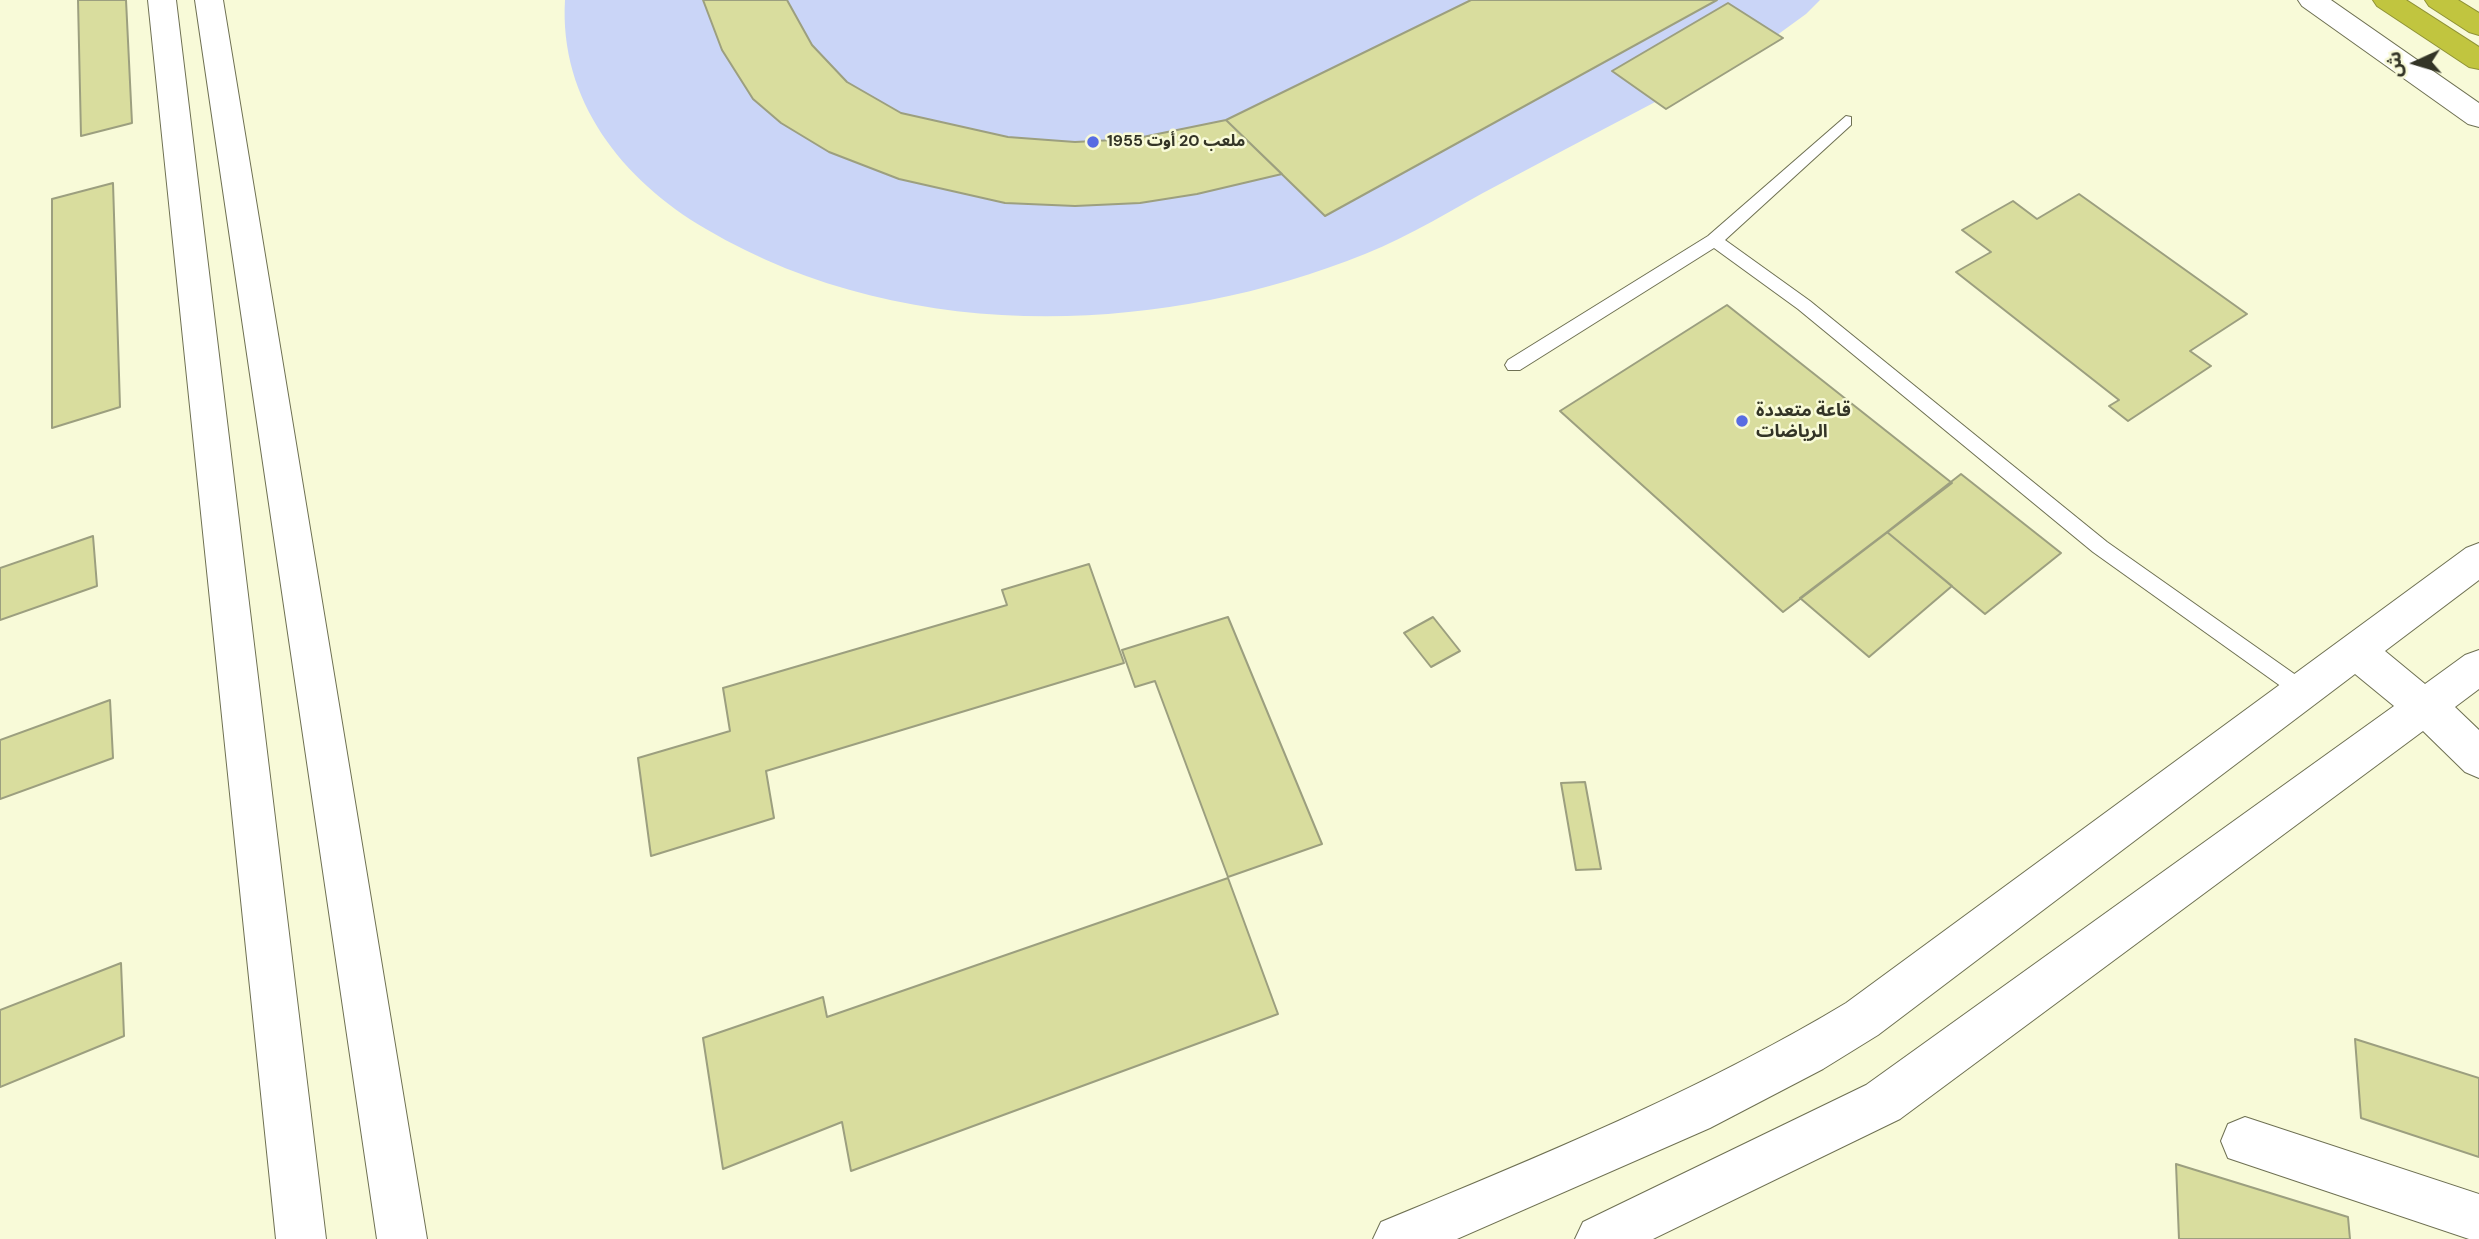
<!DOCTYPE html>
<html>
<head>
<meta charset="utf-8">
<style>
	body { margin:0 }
	#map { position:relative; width:2479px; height:1239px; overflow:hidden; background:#f8fad8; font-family:"DM Sans","Noto Sans Arabic",sans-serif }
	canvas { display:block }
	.north { position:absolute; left:2381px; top:28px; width:70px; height:70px; -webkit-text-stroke:5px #f8fad8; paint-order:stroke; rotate:266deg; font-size:19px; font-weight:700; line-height:28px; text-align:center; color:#333426 }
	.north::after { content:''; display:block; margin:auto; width:24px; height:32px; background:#333426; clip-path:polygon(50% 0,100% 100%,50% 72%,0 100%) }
</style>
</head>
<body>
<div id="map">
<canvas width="2479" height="1239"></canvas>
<div class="north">ش</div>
</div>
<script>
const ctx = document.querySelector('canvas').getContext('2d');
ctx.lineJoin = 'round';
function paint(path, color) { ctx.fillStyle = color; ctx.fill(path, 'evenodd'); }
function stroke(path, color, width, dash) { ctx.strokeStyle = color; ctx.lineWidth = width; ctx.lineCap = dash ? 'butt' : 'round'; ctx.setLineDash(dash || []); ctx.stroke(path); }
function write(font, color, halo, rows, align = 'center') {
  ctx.font = font + ' "DM Sans","Noto Sans Arabic",sans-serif'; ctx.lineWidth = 5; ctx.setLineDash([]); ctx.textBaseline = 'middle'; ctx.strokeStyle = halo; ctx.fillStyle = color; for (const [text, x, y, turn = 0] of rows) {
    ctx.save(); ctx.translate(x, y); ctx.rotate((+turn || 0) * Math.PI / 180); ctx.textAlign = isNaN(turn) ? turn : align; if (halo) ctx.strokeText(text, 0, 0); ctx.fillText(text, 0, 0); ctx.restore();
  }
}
paint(new Path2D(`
	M565,0h1255l-14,14 -44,32c-88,46 -176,92 -264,139 -44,23 -87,51 -133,69 -206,83 -463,91 -659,-25 -84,-49 -147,-129 -141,-229z`), '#cad5f7');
const building = new Path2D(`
	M78,0h48l6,123 -51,13z
	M703,0h84l25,45 35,37 54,31 107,24 67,5 58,-3 93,-19 56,54 -85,20 -57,9 -65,3 -70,-3 -106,-24 -70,-27 -48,-29 -28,-24 -31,-49z
	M1471,0h246l-392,216 -99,-96z
	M1728,3l55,35 -117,71 -54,-38z
	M113,183l7,224 -68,21v-229z
	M2079,194l168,120 -57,37 21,15 -83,55 -19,-15 10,-6 -163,-128 35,-20 -29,-22 51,-29 24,18z
	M1727,305l225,178 -169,129 -223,-201z
	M1961,474l100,79 -76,61 -98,-82z
	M1887,532l65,54 -83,71 -69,-59z
	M93,536l4,50 -97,34v-52z
	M1089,564l35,99 -358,108 8,47 -123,38 -13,-98 92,-27 -7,-43 284,-83 -5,-15z
	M1228,617l94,227 -94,33 -73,-196 -20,6 -13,-37z
	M1433,617l27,34 -29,16 -27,-34z
	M110,700l3,58 -113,41v-59z
	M1585,782l16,87 -25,1 -15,-87z
	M1228,878l50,136 -427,157 -9,-49 -119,47 -20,-131 120,-41 4,20z
	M121,963l3,73 -124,51v-77z
	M2355,1039l124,39v79l-118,-39z
	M2176,1164l172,53 2,22h-171z`);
paint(building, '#d9dd9e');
stroke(building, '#9c9f7f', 2);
const lane = new Path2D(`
	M1846,116l5,1v8l-126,115 85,61 297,241 203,143 3,6 -3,6 -7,3 -7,-3 -203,-145 -295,-243 -84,-61 -194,122h-12l-3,-5 3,-5 200,-124z`);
const street = new Path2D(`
	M2298,0h33l148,103v24l-11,-3 -166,-118z
	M2479,543v37l-94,71 40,33 40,-29 14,-5v39l-24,18 24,23v48l-14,-6 -42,-41 -523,388 -247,120h-78l8,-17 283,-137 528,-379 -39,-32 -477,361 -55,34 -113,59 -253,111h-84l8,-17c159,-66 317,-130 465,-219l620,-455z
	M2245,1117l234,77v45h-10l-241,-81 -7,-17 7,-17z`);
const secondary = new Path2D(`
	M148,0h28l150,1239h-50z
	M195,0h28l204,1239h-50z`);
const highway = new Path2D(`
	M2373,0h33l73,47v22l-10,-2 -92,-61z
	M2425,0h33l21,13v22l-10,-3 -40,-26z`);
stroke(lane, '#6e7052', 2);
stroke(street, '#6e7052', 2);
stroke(secondary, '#6e7052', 2);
stroke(highway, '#8f9236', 2);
paint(lane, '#fff');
paint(street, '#fff');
paint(secondary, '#fff');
paint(highway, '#c1c53f');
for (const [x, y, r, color] of [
	[1093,142,7,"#586ce2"],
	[1742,421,7,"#586ce2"]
]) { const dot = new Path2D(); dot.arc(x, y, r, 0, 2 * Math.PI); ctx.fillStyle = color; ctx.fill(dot); stroke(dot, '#f8fad8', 2.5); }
write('bold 16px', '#333426', '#f8fad8', [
	["ملعب 20 أوت 1955",1107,142]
], 'left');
write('bold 18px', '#333426', '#f8fad8', [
	["قاعة متعددة",1756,411],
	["الرياضات",1756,432]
], 'left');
</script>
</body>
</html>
